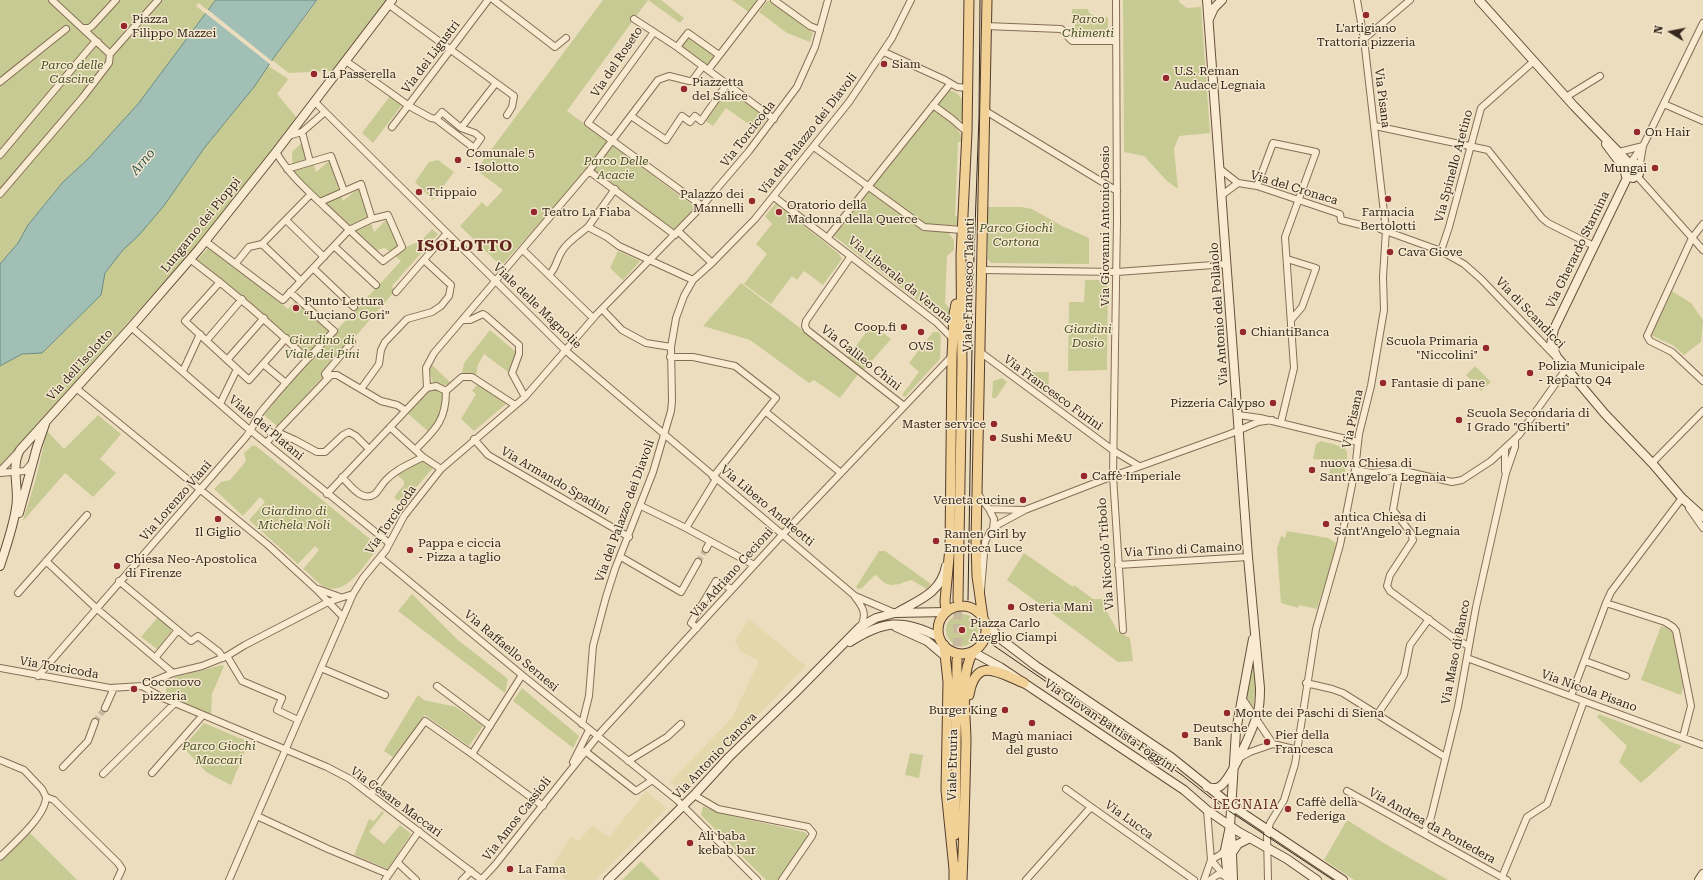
<!DOCTYPE html>
<html>
<head>
<meta charset="utf-8">
<style>
	body { margin:0 }
	#map { position:relative; width:1703px; height:880px; overflow:hidden; background:#edddbf; font-family:"Roboto Serif",serif }
	canvas { display:block }
	.north { position:absolute; left:1651px; top:12px; width:40px; height:40px; -webkit-text-stroke:3px #f5e8ce; paint-order:stroke; rotate:280deg; font-size:11px; font-weight:700; line-height:16px; text-align:center; color:#35271c }
	.north::after { content:''; display:block; margin:auto; width:14px; height:18px; background:#35271c; clip-path:polygon(50% 0,100% 100%,50% 72%,0 100%) }
</style>
</head>
<body>
<div id="map">
<canvas width="1703" height="880"></canvas>
<div class="north">N</div>
</div>
<script>
const ctx = document.querySelector('canvas').getContext('2d');
ctx.lineJoin = 'round';
function paint(path, color) { ctx.fillStyle = color; ctx.fill(path, 'evenodd'); }
function stroke(path, color, width, dash) { ctx.strokeStyle = color; ctx.lineWidth = width; ctx.lineCap = dash ? 'butt' : 'round'; ctx.setLineDash(dash || []); ctx.stroke(path); }
function write(font, color, halo, rows, align = 'center') {
  ctx.font = font + ' "Roboto Serif",serif'; ctx.lineWidth = 3; ctx.setLineDash([]); ctx.textBaseline = 'middle'; ctx.strokeStyle = halo; ctx.fillStyle = color; for (const [text, x, y, turn = 0] of rows) {
    ctx.save(); ctx.translate(x, y); ctx.rotate((+turn || 0) * Math.PI / 180); ctx.textAlign = isNaN(turn) ? turn : align; if (halo) ctx.strokeText(text, 0, 0); ctx.fillText(text, 0, 0); ctx.restore();
  }
}
paint(new Path2D(`
	M749,619l57,47 -124,128 -12,-12 62,-64 27,-57 -18,-9 -6,-11z
	M646,791l21,17 -71,72h-30l-13,-15 17,-28 8,4 15,-16 16,12z`), '#e3d8ac');
paint(new Path2D(`
	M0,0h216l-8,11 -9,-8 -3,3 10,8 -68,90 -49,54 -26,24 -35,43 -10,18 -18,21z
	M318,0h70l-55,71 -44,2 -17,-13z
	M603,0h58l23,18 -4,5 -32,-23 -81,111 43,31 -22,28 -87,96 -41,-40 22,-24 5,5 16,-17 -27,-20z
	M732,0h28l-10,13z
	M1123,0h56v2l8,6 14,-1 9,126 -31,3 -5,13 4,40 -11,-8 -23,-25 -20,-4z
	M767,1h3l43,32 -3,9 -23,-9 -28,-21z
	M1072,9h16l1,4 10,5 9,-1v18l-4,3 -29,1v-18h-3z
	M688,35l29,20 -9,12 -28,-20z
	M268,66l19,12 1,2 -11,14 20,24 -101,128 -196,221v-101l22,-12 20,-1 59,-58 4,-22 17,-22 41,-44 41,-59 50,-61z
	M728,88l39,30 -9,13 -32,-23 -13,18 -9,-6z
	M949,90l8,3 5,6v20l-1,1 -5,-2 -3,4 8,13v7h-3l-3,74 3,1 -1,8h-7l-1,9 5,6v10l-7,6 -2,47 4,5v17l-115,-89z
	M390,96l12,9 -29,38 -11,-10z
	M306,139l10,33 13,-11 14,40 16,-13 15,44 14,-14 13,31 20,-8 11,-12 6,5 -46,52 3,5 -73,84 1,2 -46,49 -13,-11 46,-56 -114,-98 13,-14 79,62 9,-10 37,34 67,-72 -16,-13 -8,2 -84,-76 -1,-22z
	M612,145l83,62 -21,24 -81,-60z
	M438,160l16,12 -21,28 -18,-18 14,-20z
	M776,203l63,51 3,5 -19,26 -19,-14 -7,9 -5,-4 -21,28 -27,-20 23,-30 -11,-10 16,-20 -7,-8z
	M988,207h33l11,2 30,17 27,12v26l-98,-1 -3,-4z
	M618,251l22,10 -17,19 -13,-12z
	M1085,280h23l-1,90 -39,1 1,-69h15z
	M741,283l118,90 -19,25 -26,-18 -5,3 -59,-43 -47,-14z
	M1672,291l19,12 12,17 -2,22 -17,13 -10,-9 -23,-11z
	M872,324l19,15 -27,31 -16,-13z
	M490,330l26,22 -8,20 -24,-18 -6,11 -2,11 -7,-2h-7l2,-11z
	M933,332h5l3,3 -1,24 -35,38 -3,-2 17,-23 -10,-9z
	M431,364l20,19 -8,3 -10,-4 -4,-11z
	M1475,366l16,16 -10,9 -15,-16z
	M1019,372h28l2,1 -1,20z
	M1002,378l5,4 -11,16h-4l1,-17z
	M478,384l28,20 -32,27 -13,-12 15,-25 -4,-3z
	M434,387l7,3 3,4 -5,26 -10,12 -22,-19 19,-20z
	M98,415l23,19 -21,25 16,14 -23,24 -28,-24 -41,47h-1l12,-38 12,-51 17,18z
	M1321,441c32,8 28,5 23,38l-1,2 -14,-3 2,-17 -18,-2 3,-15z
	M252,446h4l119,97 1,4 -1,5c-12,14 -28,44 -50,35 -8,-4 -15,-13 -22,-18l16,-19 -4,-4 -17,18 -49,-44 16,-18 -5,-5 -17,19 -29,-27 7,-7 9,-2 16,-19 -2,-8z
	M423,460l10,8 -31,36 -8,-7 10,-12v-4l-8,-7z
	M1287,531l41,7 10,6 -21,65 -18,-4 -1,3 -17,-5 -4,-55 4,-12 4,2z
	M879,551h6l46,33 -4,5 -16,-9c-10,3 -19,9 -29,1 -3,-2 -4,-5 -7,-6l-13,13 -4,1 -2,-2z
	M1024,553l49,34 1,-2 19,14h12v9l13,24 12,6 3,23 -15,1 -111,-82z
	M412,594l46,46 50,39 -3,14 -107,-82z
	M946 630a16 16 0 1 1 32 0a16 16 0 1 1-32 0Z
	M158,617l13,11v4l-14,17 -16,-12z
	M1661,626l8,3 5,7 9,51 -2,8 -40,-15z
	M1255,656l1,29 -3,24 -7,-9z
	M222,665l2,1 -12,28 -1,21 -45,-20v-12l9,-6z
	M522,688l57,48 -6,12 -60,-47z
	M418,695l6,5 32,7 27,19 -14,20 -44,-31 -32,42 -9,-6z
	M1599,714l83,32 -41,37 -22,-21 8,-16 -30,-29z
	M204,723l45,19 -18,43 -25,-13 -21,-23v-4z
	M910,753l13,2 -4,23 -14,-3z
	M703,806l16,7 85,19 3,2 1,4 -30,42h-12l-65,-65z
	M382,811l2,2 -15,19 15,12 16,-19 11,9 -23,35 -34,-14 15,-36 5,2z
	M1347,820l40,25 61,35h-94l-30,-20z
	M30,833l47,47h-77v-18z
	M641,861l19,19h-38z`), '#c7cb93');
const water = new Path2D(`
	M216,0h101l-42,56 -21,31 -49,60 -42,60 -24,28 -17,16 -17,22 -4,22 -59,58 -20,1 -22,12v-102l18,-21 10,-18 35,-43 26,-24 49,-54z`);
paint(water, '#a2bfb5');
stroke(water, '#698c82', 1);
paint(new Path2D(`
	M207,9l66,53 -2,3 -67,-53z`), '#edddbf');
stroke(new Path2D(`
	M1361,225l19,4
	M698,562l8,-13
	M95,722l10,-14`), '#c8b99e', 6, [6, 3]);
stroke(new Path2D(`
	M957,660l1,-60`), '#c8b99e', 9, [9, 4.5]);
const street = new Path2D(`
	M52,0l58,54
	M494,0l61,47 11,-9
	M774,0l36,26 10,4
	M1116,0l1,221 -4,255 10,154
	M388,4l126,92 -2,11 -5,8
	M634,19l43,28 97,72
	M986,26l75,3c5,3 6,8 11,12h44
	M83,28h6l3,-2 24,-26
	M654,32l-66,91 114,83
	M1364,39l46,-39
	M677,47l11,-14 31,22
	M884,52l61,28 12,7 11,1
	M346,61l63,45 22,12 5,1
	M708,70l54,-70
	M0,82l66,-53
	M1566,97l34,-21
	M315,102l250,248 290,246 40,17
	M1664,104l39,17
	M933,105l19,14 15,13
	M984,110l133,81
	M442,112l19,16 14,5 6,5 -7,10 -38,-29z
	M631,116l35,24 16,-24 8,6 5,-6 6,5 26,-37
	M1375,126l113,24 54,68 6,5 46,23
	M392,127l96,-127
	M461,128l35,-45
	M302,132l8,30
	M288,136l14,-4 23,-20
	M814,147l110,80 38,3
	M1619,152l24,-6
	M0,155l88,-105 6,-7 4,-1
	M1631,162l13,-18 59,-121
	M287,169l44,-13 13,35
	M1220,169l18,14 19,3 83,28 1,6 20,5
	M1639,169l4,-23
	M589,171l86,64
	M1637,176l66,74
	M1257,186l16,-43 43,9 -31,85 9,131 -13,54
	M0,194l83,-97 26,-34 1,-9 48,-54
	M1222,195l16,-12
	M774,197l162,125 17,17
	M320,202l41,-18 11,35
	M286,220l38,37
	M1703,224l-11,14 -45,98 3,5 22,11 31,29
	M588,227l27,-38
	M1380,229l61,22 23,13 17,15 74,77
	M679,232l33,31
	M828,237l122,-153
	M205,241l78,59 66,-70 23,-11 16,-4 14,32 -19,14c-19,-17 -38,-35 -56,-52 -19,-18 -38,-34 -51,-57
	M262,244l49,-50
	M262,244l39,37
	M334,246l42,39
	M523,250l70,68
	M1441,251l8,-24 32,-119 53,-47
	M851,256l-45,65 -1,5 2,4 97,76
	M190,259c41,31 80,64 117,100
	M1287,259l29,9 -14,39 -11,13
	M236,263l13,-16 13,-3
	M313,268l41,39
	M982,270l135,2 110,-8
	M549,275c8,-8 7,-15 13,-24 6,-10 18,-17 26,-24l19,10 12,9 74,34
	M220,282l-35,39 64,59 37,-42
	M396,292l51,-59
	M602,309l20,21 24,13 25,4
	M463,320h7l13,-6 3,2 33,29v9l-7,19 13,24
	M131,327l114,99 144,117
	M207,340l35,-41
	M980,352l134,99 25,15
	M670,357h23l42,9 41,32 -63,79
	M227,360l37,-42
	M263,364l23,19
	M183,371l17,-37
	M327,378l-2,-4 27,-32
	M76,388l192,157 48,44 27,28
	M361,389l18,-25 2,-14 4,-8 22,-23 25,-7 9,-6 8,-10 2,-11 -27,-25
	M446,391l16,-14h10l43,28
	M220,404l17,-35
	M766,412l75,61
	M1238,415l22,3 98,24
	M256,420l18,15
	M390,427l33,30 18,12
	M277,432l18,8 22,12h8l18,-17 6,-3 7,4 13,13
	M474,439l14,16 141,82
	M266,443l65,-68h6l44,26 16,4 8,5
	M416,449c19,-19 30,-28 30,-58l-10,-5 -9,2
	M1505,449v22
	M1652,463l51,-52
	M1355,470l17,3 28,-3 52,12 10,-2 29,-19 28,-26 47,-66
	M1400,470l-7,40 18,23 2,7 -23,35 -3,11 3,5 65,48 14,7
	M0,471l18,-19
	M0,473l25,-2 6,-7
	M342,477c8,8 20,26 33,17 4,-4 7,-10 11,-14 10,-11 24,-16 37,-23
	M327,494l100,-106 -1,-20 8,-15 155,-182 69,-91 11,-4 20,5h3l11,-15
	M978,494l11,15 34,1
	M641,506l45,22 68,37
	M1689,508l14,20
	M989,509l5,10 -1,10
	M686,528l30,-49
	M706,549l4,-7
	M621,557l60,35 17,-30
	M381,558l141,117 155,125 80,80
	M46,561l50,47 77,65
	M1118,565l130,-8
	M119,581l72,60 7,-5 21,16 4,6
	M318,589l22,8
	M981,590l4,-48 5,-10 9,-8 26,-14 88,-34 117,-42 28,-12 14,-2
	M18,593l69,-78
	M855,597c8,10 12,17 6,29
	M1606,603l59,19 8,5 3,4 15,75 -8,31
	M697,628l-6,-5 25,-42 16,8
	M227,656l15,25 40,17 -5,12 21,10
	M155,658l23,-28
	M1467,658l236,87
	M1585,661l41,15
	M0,668l110,20 32,-2 31,-13 29,-7 25,-10 18,-11 83,-43 25,-8
	M321,668l64,27
	M38,676l207,-238c7,-8 10,-18 16,-26 23,-28 48,-55 73,-81l-44,-39
	M1306,683l26,6 11,4 102,64
	M142,686l21,12 164,69 23,12 132,101
	M437,686l53,40
	M1571,696l35,-93 5,-11 71,-94 2,3
	M1242,698l31,46
	M105,708l9,-20
	M1377,715l27,-40 6,-30 19,-26
	M582,724l7,-28 4,-50 13,-49 9,-28 38,-97 18,-61 1,-10 -1,-54 5,-29 8,-22 9,-16 19,-17 43,-44 94,-117 43,-64 19,-38
	M585,751l51,40 15,-10
	M472,754l71,52
	M1239,758l11,-6 23,-8 25,6
	M0,760l24,10 18,19 4,8 8,3 64,63 4,6 -5,11
	M628,761l39,-24 14,-13
	M573,762l16,-32
	M63,767l25,-26 7,-19
	M152,773l51,-58
	M103,774l72,-71
	M1066,789l25,18
	M1347,791l160,89
	M371,794l54,-73 47,33 50,-79
	M694,795l24,14 90,18 5,6 -1,3 -30,44
	M1207,810l4,50 16,19
	M257,816l71,33 60,25
	M1424,833l7,-16 27,-110 18,-100 30,-134 9,-26v-7
	M0,857c13,-13 46,-41 46,-60
	M1211,860l9,-5 5,-5
	M398,863l18,17
	M1502,877l25,-60 20,-13 37,-103
	M229,880l124,-286 10,-16 23,-28 18,-34 37,-47 84,-72 71,-82 106,-109 47,-55 48,-64 18,-40 13,-47
	M385,880l34,-49
	M462,880l9,-9
	M481,880l14,-15 106,-133 181,-197 170,-179
	M1026,880l65,-73 103,73
	M1204,880l7,-20
	M1210,880l7,-5 6,-1
	M1268,880l-1,-45 3,-12 14,-23 11,-36 21,-135 24,-84 15,-75 4,-36 12,-48 13,-76 -1,-33 3,-47 -22,-191 -7,-39`);
const secondary = new Path2D(`
	M1207,0l41,557 12,131c0,8 0,16 -2,24 -4,14 -27,69 -39,75 -4,2 -8,1 -12,0
	M1479,0l95,106 55,57
	M1209,19l5,-11 8,-8
	M1606,144l18,24 2,8 7,2 6,-4 -1,-8 -3,-3h-6l-5,5
	M1627,178l-73,151 -3,15 6,13 48,57 47,49 30,35 21,19
	M19,513l18,-66 8,-23
	M0,566c6,-19 13,-38 16,-58 4,-18 -6,-41 4,-58l114,-126 65,-75 77,-97 116,-152
	M898,612c21,-12 43,-19 48,-46
	M985,622l17,18 34,26 135,91 61,49 111,74
	M896,627l31,14 19,16
	M850,642c34,-22 53,-23 89,-5
	M973,652l27,15 184,123 23,20 32,22 48,27 30,21
	M1231,829l2,51
	M1232,853l6,-9 12,-6
	M608,880l88,-87 33,-36 64,-62 67,-68 16,-9 19,-5 51,-1
	M1228,880l-3,-30 5,-24 6,-95 17,-92
	M1699,880l4,-6`);
const primary = new Path2D(`
	M958,600l4,-236 -1,-108 6,-124 2,-132
	M938 630a24 24 0 1 1 48 0a24 24 0 1 1-48 0Z
	M946,612l-1,-11 5,-54 2,-191 2,-42 2,-10
	M983,618l-6,-42 -1,-34 11,-542
	M944,645l4,37 -2,108 8,79
	M969,695c7,-40 30,-22 55,-12
	M955,835l2,-175
	M954,880v-16
	M962,880c2,-46 3,-92 4,-138 0,-28 -7,-65 7,-90`);
stroke(street, '#856e57', 8);
stroke(secondary, '#674f3b', 10);
stroke(primary, '#533c2c', 11);
stroke(street, '#f8ebd1', 6);
stroke(secondary, '#f8ebd1', 8);
stroke(primary, '#f1d195', 9);
stroke(new Path2D(`
	M968,600l5,-317 6,-166 1,-117
	M990,643l192,132 38,30 113,75`), '#35271c', 1);
for (const [x, y, r, color] of [
	[1366,15,4,"#94282d"],
	[124,26,4,"#94282d"],
	[884,64,4,"#94282d"],
	[314,74,4,"#94282d"],
	[1166,78,4,"#94282d"],
	[684,89,4,"#94282d"],
	[1637,132,4,"#94282d"],
	[458,160,4,"#94282d"],
	[1655,168,4,"#94282d"],
	[419,192,4,"#94282d"],
	[1388,199,4,"#94282d"],
	[752,201,4,"#94282d"],
	[534,212,4,"#94282d"],
	[779,212,4,"#94282d"],
	[1390,252,4,"#94282d"],
	[296,308,4,"#94282d"],
	[904,327,4,"#94282d"],
	[921,332,4,"#94282d"],
	[1243,332,4,"#94282d"],
	[1486,348,4,"#94282d"],
	[1530,373,4,"#94282d"],
	[1383,383,4,"#94282d"],
	[1273,403,4,"#94282d"],
	[1459,420,4,"#94282d"],
	[994,424,4,"#94282d"],
	[993,438,4,"#94282d"],
	[1312,470,4,"#94282d"],
	[1084,476,4,"#94282d"],
	[1023,500,4,"#94282d"],
	[218,519,4,"#94282d"],
	[1326,524,4,"#94282d"],
	[936,541,4,"#94282d"],
	[410,550,4,"#94282d"],
	[117,566,4,"#94282d"],
	[1011,607,4,"#94282d"],
	[962,630,4,"#94282d"],
	[134,689,4,"#94282d"],
	[1005,710,4,"#94282d"],
	[1227,713,4,"#94282d"],
	[1032,723,4,"#94282d"],
	[1185,735,4,"#94282d"],
	[1267,742,4,"#94282d"],
	[1288,809,4,"#94282d"],
	[690,843,4,"#94282d"],
	[510,869,4,"#94282d"]
]) { const dot = new Path2D(); dot.arc(x, y, r, 0, 2 * Math.PI); ctx.fillStyle = color; ctx.fill(dot); stroke(dot, '#f5e8ce', 1.5); }
write('12px', '#35271c', '#f5e8ce', [
	["Piazza",132,19],
	["Filippo Mazzei",132,33],
	["L'artigiano",1366,28,"center"],
	["Trattoria pizzeria",1366,42,"center"],
	["Siam",892,64],
	["U.S. Reman",1174,71],
	["Audace Legnaia",1174,85],
	["La Passerella",322,74],
	["Piazzetta",692,82],
	["del Salice",692,96],
	["On Hair",1645,132],
	["Comunale 5",466,153],
	["- Isolotto",466,167],
	["Mungai",1647,168,"right"],
	["Trippaio",427,192],
	["Palazzo dei",744,194,"right"],
	["Mannelli",744,208,"right"],
	["Oratorio della",787,205],
	["Madonna della Querce",787,219],
	["Teatro La Fiaba",542,212],
	["Farmacia",1388,212,"center"],
	["Bertolotti",1388,226,"center"],
	["Cava Giove",1398,252],
	["Punto Lettura",304,301],
	["“Luciano Gori”",304,315],
	["Coop.fi",896,327,"right"],
	["ChiantiBanca",1251,332],
	["Scuola Primaria",1478,341,"right"],
	["\"Niccolini\"",1478,355,"right"],
	["OVS",921,346,"center"],
	["Polizia Municipale",1538,366],
	["- Reparto Q4",1538,380],
	["Fantasie di pane",1391,383],
	["Pizzeria Calypso",1265,403,"right"],
	["Scuola Secondaria di",1467,413],
	["I Grado \"Ghiberti\"",1467,427],
	["Master service",986,424,"right"],
	["Sushi Me&U",1001,438],
	["nuova Chiesa di",1320,463],
	["Sant'Angelo a Legnaia",1320,477],
	["Caffè Imperiale",1092,476],
	["Veneta cucine",1015,500,"right"],
	["antica Chiesa di",1334,517],
	["Sant'Angelo a Legnaia",1334,531],
	["Il Giglio",218,532,"center"],
	["Ramen Girl by",944,534],
	["Enoteca Luce",944,548],
	["Pappa e ciccia",418,543],
	["- Pizza a taglio",418,557],
	["Chiesa Neo-Apostolica",125,559],
	["di Firenze",125,573],
	["Osteria Manì",1019,607],
	["Piazza Carlo",970,623],
	["Azeglio Ciampi",970,637],
	["Coconovo",142,682],
	["pizzeria",142,696],
	["Burger King",997,710,"right"],
	["Monte dei Paschi di Siena",1235,713],
	["Deutsche",1193,728],
	["Bank",1193,742],
	["Pier della",1275,735],
	["Francesca",1275,749],
	["Magù maniaci",1032,736,"center"],
	["del gusto",1032,750,"center"],
	["Caffè della",1296,802],
	["Federiga",1296,816],
	["Ali baba",698,836],
	["kebab bar",698,850],
	["La Fama",518,869]
], 'left');
write('italic 12px', '#475123', '#f5e8ce', [
	["Parco",1088,19],
	["Chimenti",1088,33],
	["Parco delle",72,65],
	["Cascine",72,79],
	["Parco Delle",616,161],
	["Acacie",616,175],
	["Parco Giochi",1016,228],
	["Cortona",1016,242],
	["Giardini",1088,329],
	["Dosio",1088,343],
	["Giardino di",322,340],
	["Viale dei Pini",322,354],
	["Giardino di",294,511],
	["Michela Noli",294,525],
	["Parco Giochi",219,746],
	["Maccari",219,760]
]);
write('12px', '#35271c', '#f5e8ce', [
	["Via dei Ligustri",431,57,-53],
	["Via del Roseto",617,62,-56],
	["Via Pisana",1382,98,83],
	["Via Torcicoda",748,134,-52],
	["Via del Palazzo dei Diavoli",808,134,-52],
	["Via Spinello Aretino",1454,166,-75],
	["Via del Cronaca",1294,188,17],
	["Lungarno dei Pioppi",201,225,-51],
	["Via Giovanni Antonio Dosio",1105,226,-90],
	["Via Gherardo Starnina",1578,250,-64],
	["Via Liberale da Verona",900,280,39],
	["Viale Francesco Talenti",969,285,-89],
	["Viale delle Magnolie",537,306,44],
	["Via di Scandicci",1530,313,46],
	["Via Antonio del Pollaiolo",1219,314,-94],
	["Via Galileo Chini",861,358,38],
	["Via dell'Isolotto",80,365,-48],
	["Via Francesco Furini",1053,393,36],
	["Via Pisana",1353,419,-78],
	["Viale dei Platani",266,428,40],
	["Via Armando Spadini",555,481,30],
	["Via Lorenzo Viani",176,501,-49],
	["Via Libero Andreotti",767,506,40],
	["Via del Palazzo dei Diavoli",625,511,-70],
	["Via Torcicoda",391,520,-56],
	["Via Tino di Camaino",1183,550,-3],
	["Via Niccolò Tribolo",1106,554,-94],
	["Via Adriano Cecioni",732,573,-48],
	["Via Raffaello Sernesi",511,651,40],
	["Via Maso di Banco",1456,652,-79],
	["Via Torcicoda",59,668,10],
	["Via Nicola Pisano",1589,691,20],
	["Via Giovan Battista Foggini",1110,726,34],
	["Via Antonio Canova",715,756,-46],
	["Viale Etruria",953,765,-89],
	["Via Cesare Maccari",396,802,36],
	["Via Amos Cassioli",517,819,-52],
	["Via Lucca",1129,820,36],
	["Via Andrea da Pontedera",1432,826,29]
]);
write('italic 13px', '#2b5550', '#f5e8ce', [
	["Arno",143,162,-49]
]);
ctx.letterSpacing = '1px';
write('13px', '#61271c', '#f5e8ce', [
	["LEGNAIA",1246,805]
]);
ctx.letterSpacing = '0px';
ctx.letterSpacing = '1px';
write('bold 16px', '#61271c', '#f5e8ce', [
	["ISOLOTTO",465,246]
]);
ctx.letterSpacing = '0px';
</script>
</body>
</html>
